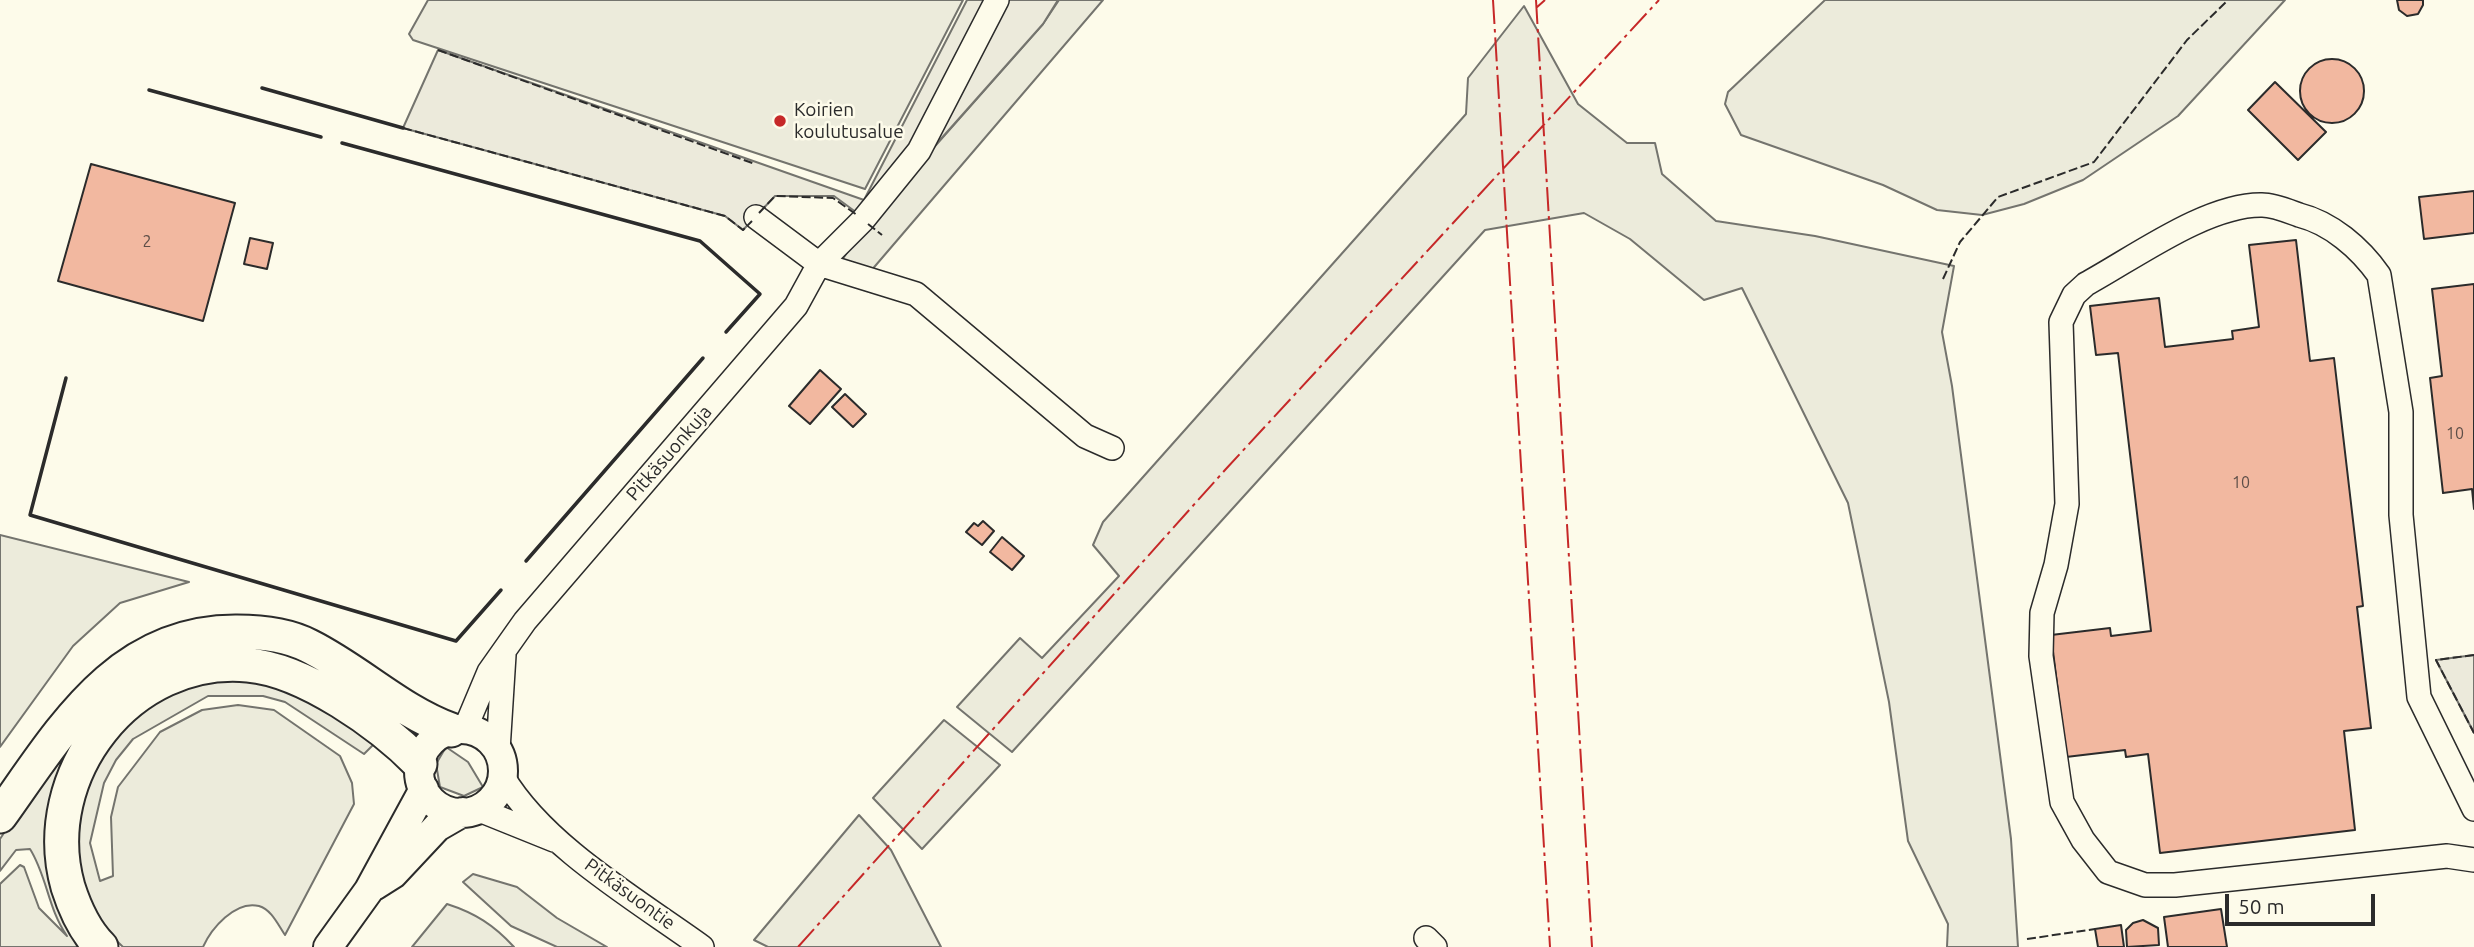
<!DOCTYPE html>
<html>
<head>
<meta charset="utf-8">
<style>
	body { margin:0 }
	#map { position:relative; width:2474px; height:947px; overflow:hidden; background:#fdfbea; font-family:Ubuntu,sans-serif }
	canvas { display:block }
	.scale { position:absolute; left:2225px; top:894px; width:150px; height:32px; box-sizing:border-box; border:4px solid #2b2b2b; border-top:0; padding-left:9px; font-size:21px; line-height:24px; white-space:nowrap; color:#2b2b2b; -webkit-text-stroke:5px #fdfbea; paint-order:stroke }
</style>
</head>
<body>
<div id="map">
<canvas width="2474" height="947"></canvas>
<div class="scale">50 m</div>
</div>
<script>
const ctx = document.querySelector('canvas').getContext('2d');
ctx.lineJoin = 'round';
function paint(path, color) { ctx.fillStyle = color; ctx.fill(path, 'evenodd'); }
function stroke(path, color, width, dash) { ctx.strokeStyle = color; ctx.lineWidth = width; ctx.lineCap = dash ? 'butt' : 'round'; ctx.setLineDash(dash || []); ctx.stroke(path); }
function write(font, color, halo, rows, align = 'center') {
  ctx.font = font + ' Ubuntu,sans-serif'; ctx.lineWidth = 5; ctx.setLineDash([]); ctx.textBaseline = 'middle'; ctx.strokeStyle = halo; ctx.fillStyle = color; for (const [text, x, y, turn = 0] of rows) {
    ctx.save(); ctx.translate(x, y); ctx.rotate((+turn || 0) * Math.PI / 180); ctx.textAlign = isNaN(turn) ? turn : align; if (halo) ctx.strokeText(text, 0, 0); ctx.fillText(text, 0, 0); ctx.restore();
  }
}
const green = new Path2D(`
	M428,0h535l-98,189 -452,-149 -4,-6z
	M1059,0h44l-233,272 -30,-9 27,-40 176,-199z
	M1825,0h460l-107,116 -95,64 -59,24 -42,11 -45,-5 -54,-25 -142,-50 -16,-31 3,-12z
	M1524,6l54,98 49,39h28l7,31 54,47 99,15 139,30 -12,66 10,54 59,453 7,108h-71l1,-23 -40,-83 -19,-139 -41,-199 -106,-215 -38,12 -74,-61 -46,-26 -99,17 -473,522 -55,-45 63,-69 22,20 77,-82 -26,-31 10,-23 363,-408 2,-36z
	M0,535l189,47 -69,21 -47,43 -73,101z
	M283,645l94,55 -157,-45 -153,108 22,184h-89v-63l20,-19 4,2 15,41 28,28c-19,-27 -20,-60 -37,-87l-14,1 -16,21v-32l68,-103 100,-84z
	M255,678l49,15 73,48 -13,13 -79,-52 -22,-6h-55l-75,43 -17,21 -12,23 -14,60 10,38 13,-5 -2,-59 7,-30 42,-55 42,-22 36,-5 36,5 66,46 12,27 2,21 -69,131c-7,-10 -13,-25 -26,-29 -24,-6 -48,23 -56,41h-80c-12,-11 -26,-27 -33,-42 -34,-73 -1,-172 71,-209 30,-16 61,-16 94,-18z
	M944,720l56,45 -78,84 -49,-51z
	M446,747l22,15 15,25 -19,9 -24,-9 -4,-23z
	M859,815l32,35 50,97h-173l-14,-7z
	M473,874l44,13 40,31 50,29h-50l-46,-21 -48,-44z
	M447,904c28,9 47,21 67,43h-102z`);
paint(green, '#ecebdb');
stroke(green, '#74746e', 2);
const parking = new Path2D(`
	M967,0h91l-15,24 -175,197 -34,-25h-59l-32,34 -18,-14 -322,-88 35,-78 426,150z
	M2474,655v78l-38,-73z`);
paint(parking, '#eceadb');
stroke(parking, '#74746e', 2);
const building = new Path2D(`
	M2397,0h26v5l-5,9 -11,2 -8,-6z
	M2300 91a32 32 0 1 1 64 0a32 32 0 1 1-64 0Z
	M2275,82l51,50 -28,28 -50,-50z
	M91,164l144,39 -32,118 -145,-40z
	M2474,191v42l-50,6 -5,-42z
	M250,238l23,5 -6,26 -23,-5z
	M2296,240l14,121 24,-3 29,248 -6,1 14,121 -27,3 11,99 -195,23 -12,-99 -22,3 -1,-7 -59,7 -15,-122 59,-7 1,8 40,-5 -33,-278 -22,2 -6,-49 69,-8 6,49 68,-8 -1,-8 27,-4 -10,-82z
	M2474,284v225l-2,-20 -29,4 -13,-115 12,-2 -10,-87z
	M820,370l21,19 -31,35 -21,-18z
	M845,394l21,20 -13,13 -21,-20z
	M983,521l11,10 -12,14 -16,-13 8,-9 4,3z
	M1002,537l22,19 -12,14 -22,-18z
	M2221,909l6,38h-59l-4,-30z
	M2143,920l15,8 1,17 -32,2 -1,-17 7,-7z
	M2121,925l3,22h-26l-3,-18z`);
paint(building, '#f2b8a0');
stroke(building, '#2b2b2b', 2);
const minor = new Path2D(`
	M997,0l-78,151 -56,69 -44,44 97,30 169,142 27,12
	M465,729l24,-57 36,-51 271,-315 23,-42 -63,-47
	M498,750l6,-95
	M503,777c41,69 134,123 199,170
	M477,809l77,31
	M2474,809l-55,-112 -18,-182v-103l-22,-137c-19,-27 -48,-52 -80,-60 -11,-4 -25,-10 -37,-10 -55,-1 -128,53 -176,79l-12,11 -13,27 6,182 -11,61 -14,48 -1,43 21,146 21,38 25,32 37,13h30l272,-29 27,4
	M1426,938l9,9`);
const major = new Path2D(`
	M419 771a42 42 0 1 1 84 0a42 42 0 1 1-84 0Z
	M374,886l19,-12 44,-47 26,-15
	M328,947l41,-57 55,-101`);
const highway = new Path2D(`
	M0,816c61,-85 117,-185 237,-184 23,0 51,3 72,14 50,25 90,65 142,84
	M101,947c-17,-17 -26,-38 -33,-60 -32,-112 62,-233 180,-222 57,5 133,59 172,99`);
stroke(minor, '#2b2b2b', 26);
stroke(major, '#2b2b2b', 32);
stroke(highway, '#2b2b2b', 37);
stroke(minor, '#fdfbea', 23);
stroke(major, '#fdfbea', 28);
stroke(highway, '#fdfbea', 33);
stroke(new Path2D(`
	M438,50l317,114
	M403,128l322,88 18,14 9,-9
	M759,213l16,-17 58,2 24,17
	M868,224l14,11
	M1943,279l17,-37 38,-45 96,-35 93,-122 41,-40
	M2474,655l-38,5 38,73
	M2027,939l68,-10`), '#2b2b2b', 2, [9, 3.5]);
stroke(new Path2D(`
	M262,88l141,40
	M149,90l172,47
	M342,143l358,98 60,53 -34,38
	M66,378l-36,137 426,126 45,-51
	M526,561l177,-203`), '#2b2b2b', 3.5);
stroke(new Path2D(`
	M1493,0l57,947
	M1536,0l56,947
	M1536,8l9,-8
	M798,947l427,-477 434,-470`), '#c62828', 2, [24, 5, 3.5, 5]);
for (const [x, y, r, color] of [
	[780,121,7,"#c62828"]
]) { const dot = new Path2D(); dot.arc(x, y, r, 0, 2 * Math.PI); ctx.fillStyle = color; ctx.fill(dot); stroke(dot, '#fdfbea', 2.5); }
write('16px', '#5d4e48', null, [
	["2",147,242],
	["10",2455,434],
	["10",2241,483]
]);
write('19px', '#2b2b2b', '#fdfbea', [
	["Koirien",794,110],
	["koulutusalue",794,132]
], 'left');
write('19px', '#2b2b2b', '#fdfbea', [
	["Pitkäsuonkuja",669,453,-49],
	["Pitkäsuontie",630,894,36]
]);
</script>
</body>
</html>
